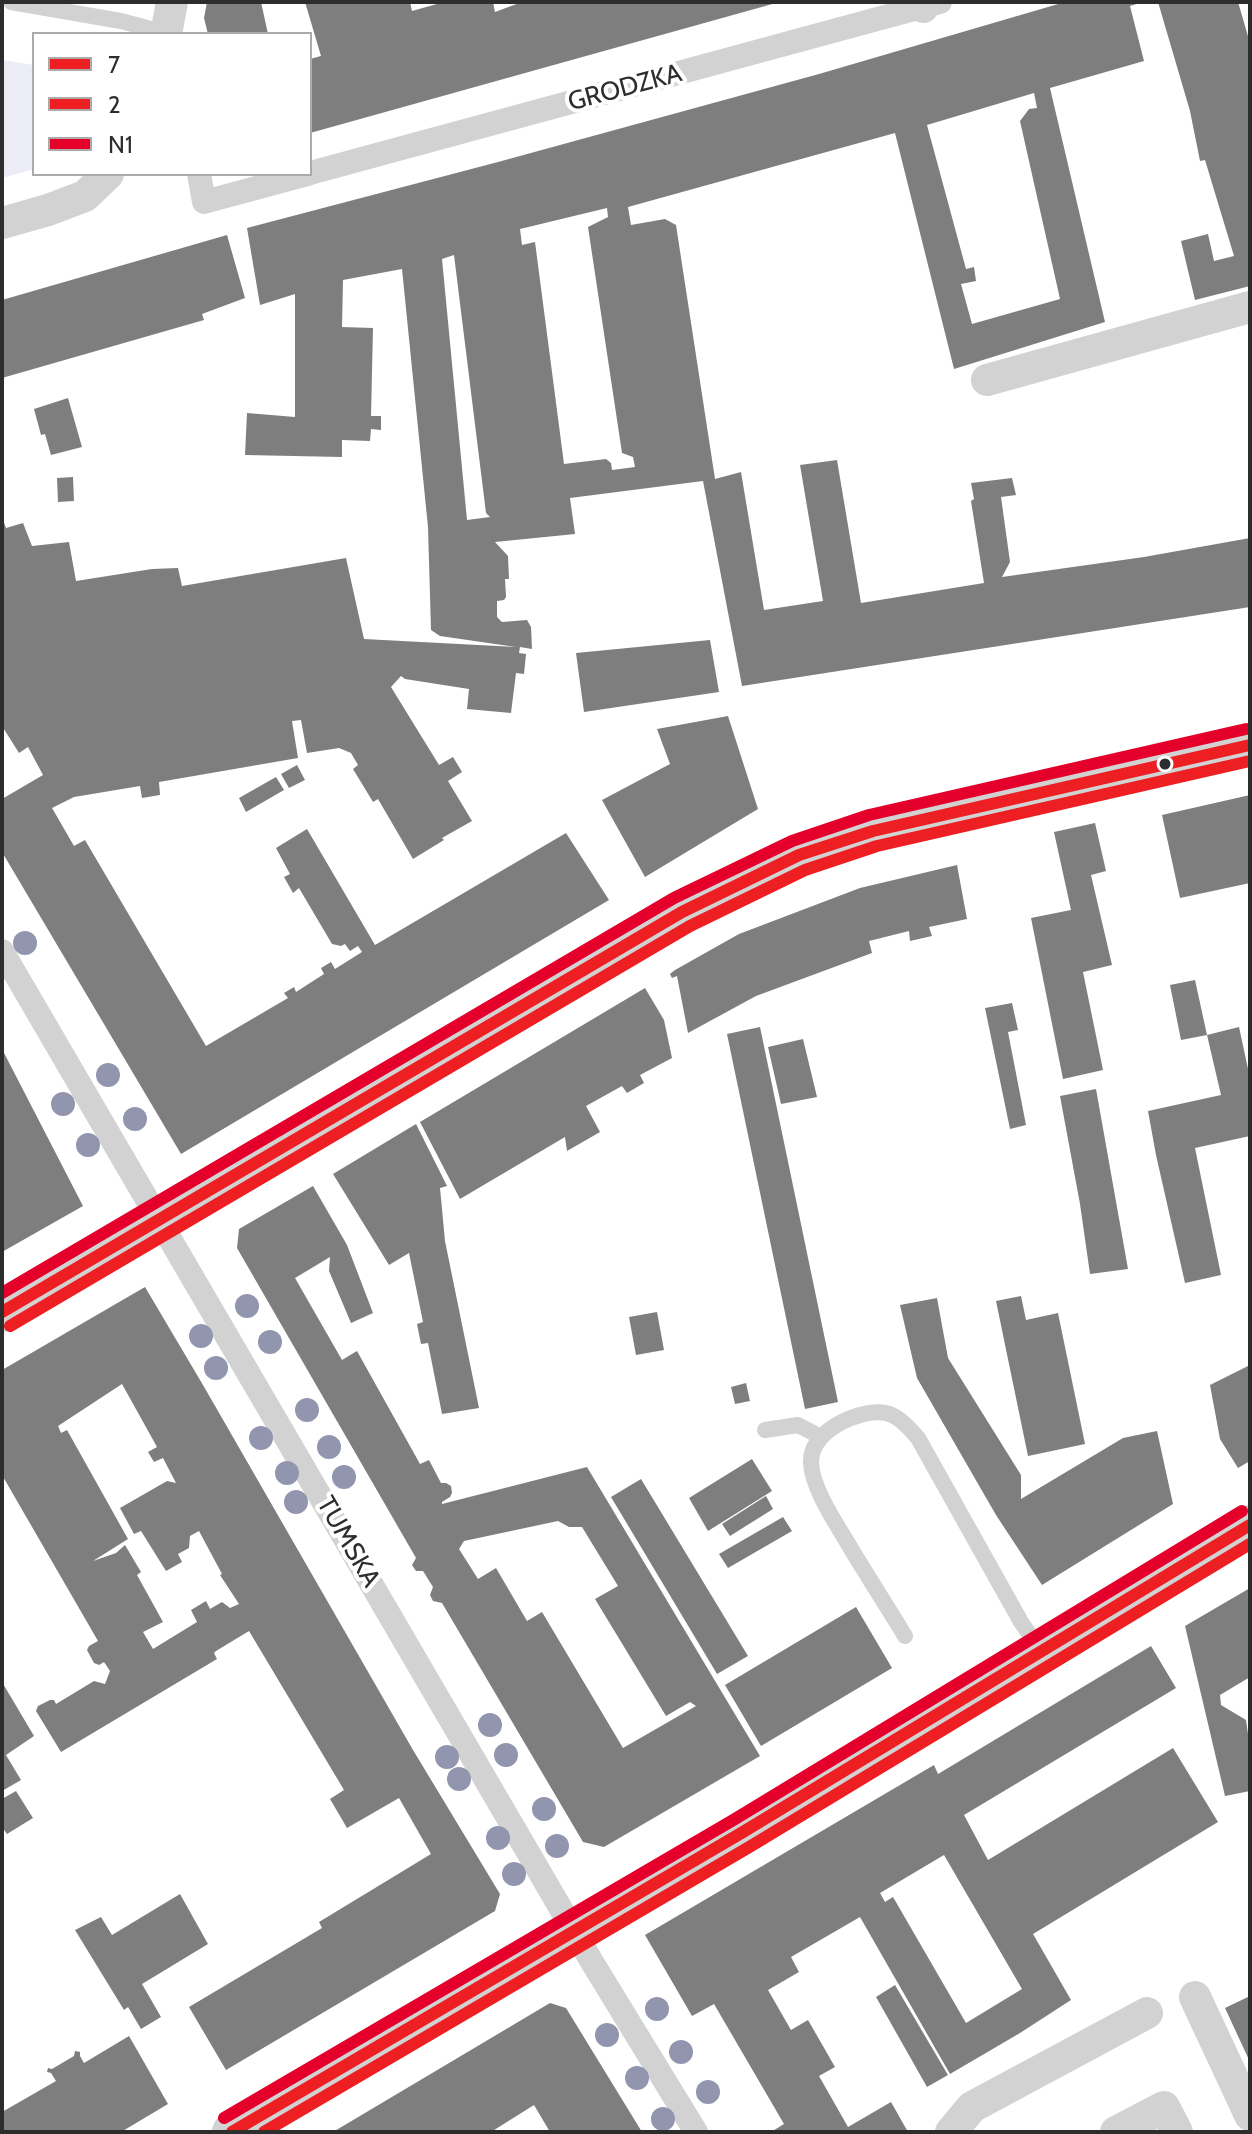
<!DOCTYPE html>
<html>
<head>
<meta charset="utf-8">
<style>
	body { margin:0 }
	#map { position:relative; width:1252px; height:2134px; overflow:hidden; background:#fff; font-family:Cabin,sans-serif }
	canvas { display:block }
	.frame { position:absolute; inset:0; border:4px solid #2d2d2d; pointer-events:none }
	.legend { position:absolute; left:32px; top:32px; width:280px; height:144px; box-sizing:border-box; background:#fff; border:2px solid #ababab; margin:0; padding:10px 14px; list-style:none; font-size:24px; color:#2d2d2d }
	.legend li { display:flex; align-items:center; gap:16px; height:40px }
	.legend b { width:40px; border:2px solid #ababab }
</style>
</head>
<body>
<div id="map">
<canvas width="1252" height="2134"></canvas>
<div class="frame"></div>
<ul class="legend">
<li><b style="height:10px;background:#ee1f23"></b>7</li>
<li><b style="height:10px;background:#ee1f23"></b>2</li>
<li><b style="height:10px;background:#e4002b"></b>N1</li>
</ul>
</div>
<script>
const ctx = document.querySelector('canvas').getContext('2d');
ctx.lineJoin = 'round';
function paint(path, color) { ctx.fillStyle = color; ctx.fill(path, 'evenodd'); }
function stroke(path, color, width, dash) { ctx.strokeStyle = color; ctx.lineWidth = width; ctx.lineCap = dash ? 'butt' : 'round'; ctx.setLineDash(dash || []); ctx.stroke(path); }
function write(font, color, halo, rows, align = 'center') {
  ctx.font = font + ' Cabin,sans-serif'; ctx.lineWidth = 8; ctx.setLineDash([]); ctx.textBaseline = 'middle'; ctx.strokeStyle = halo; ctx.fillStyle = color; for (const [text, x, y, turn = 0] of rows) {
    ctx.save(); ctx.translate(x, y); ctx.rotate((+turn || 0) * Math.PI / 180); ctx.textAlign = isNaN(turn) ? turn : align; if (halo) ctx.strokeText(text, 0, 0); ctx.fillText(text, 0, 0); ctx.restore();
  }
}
paint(new Path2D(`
	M2,60l32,5v104l-32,9z`), '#ebecf5');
paint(new Path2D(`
	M207,2h54l7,32h-60l-4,-16z
	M305,2h105l2,9 32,-9h49l2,10 27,-10 254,1 -466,130v-74l11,-3z
	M1065,2h78l-13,4 14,55 -94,27 55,234 -151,47 -59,-236 -267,74 3,18 34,-6 11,6 39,254 26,-7 23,138 59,-9 -23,-136 37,-5 24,143 123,-20 -13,-82 3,-2 -3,-16 41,-5 4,17 -15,2 9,65 -8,15 142,-20 106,-19v69l-508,79 -39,-205 -133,17 5,36 -80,8 13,14 1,23h-4l1,18 -2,3 -7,1v16l5,5 25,-2 4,7 1,22 -12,-2 -1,6 7,1 -2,20 -8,-1 -5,40 -44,-4 2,-20 -64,-10 -4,-3 -10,11 48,78 14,-8 9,15 -14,9 24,40 -30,17 2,2 -31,19 -35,-60 -5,3 -20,-33 5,-4 -7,-12 -12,-5 -32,5 -6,-33 -9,1 6,37 -139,24 1,13 -18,3 -2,-12 -66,11 -22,11 22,38 11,-6 121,206 82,-48 -4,-5 10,-6 2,5 28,-18 -3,-6 10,-6 4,7 27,-17 -4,-6 -8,5 -5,-7 -4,2 -9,-2 -33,-56 -6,5 -9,-16 6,-3 -14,-26 31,-19 68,116 191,-112 43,67 -428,254 -179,-302v-53l41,-24 -15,-28 -9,6 -17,-27v-209l4,11 17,-5 9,23 37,-4 7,39 76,-12 26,-1 4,18 164,-28 18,81 152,8 -76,-11 -9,-6 -3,-103 -26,-258 -59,11 -1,47 31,1 -2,88h10v14l-10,-1 -1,12 -28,-1v17l-97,-2 2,-42 48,4v-123l-35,11 -13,-77 251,-66 321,-88zM1034,93l3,15 -8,1 -9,12 40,178 -88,25 -11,-40 15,-3 -2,-14 -8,2 -39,-144zM607,208l1,9 -20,10 34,226 11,4 2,10 -23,3 -1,-7 -5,-4 -42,5 -29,-222 -13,3 -2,-16zM454,255l32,258 4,4 -23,3 -25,-261z
	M1158,2h80l12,41v243l-55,14 -14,-59 27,-7 6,27 20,-5 -29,-96 -5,1 -10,-50z
	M227,235l18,63 -43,16 2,6 -202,58v-78z
	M68,398l14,49 -31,8 -6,-21 -4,1 -7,-26z
	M73,477l1,24 -16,1 -1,-24z
	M710,640l9,52 -135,20 -8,-59z
	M728,716l30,93 -113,68 -43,-77 68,-36 -13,-35z
	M297,765l8,15 -16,8 -8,-14z
	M276,777l8,13 -38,22 -7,-14z
	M1250,795v88l-70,15 -18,-83z
	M1095,823l11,48 -15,4 21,90 -29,7 20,98 -40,9 -32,-161 40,-8 -17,-78z
	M957,865l10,54 -38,8 3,9 -22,5 -1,-10 -40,10 3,12 -116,43 -68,37 -11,-57 -5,2 -2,-4 5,-4 64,-36 121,-46z
	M1195,980l12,55 -26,5 -11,-55z
	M645,988l19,32 8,38 -32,17 4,8 -17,10 -5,-7 -36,20 14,26 -33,19 -2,-14 -105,62 -40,-77z
	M1012,1003l6,27 -10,2 18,93 -16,4 -25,-121z
	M760,1027l78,375 -33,7 -78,-375z
	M1239,1027l11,51v58l-55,12 26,127 -36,8 -29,-128 -8,-44 73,-16 -14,-60z
	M803,1039l14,58 -36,7 -13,-57z
	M2,1049l81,157 -81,46z
	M1096,1089l32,180 -38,5 -10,-70 -20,-108z
	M416,1124l31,62 -7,2 5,53 34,167 -37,6 -14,-71 -7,1 -4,-20 6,-2 -14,-69 -20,12 -56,-91z
	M313,1186l34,59 26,68 -22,10 -22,-52 1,-14 -35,21 47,82 15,-9 63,113 9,-4 12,23h5l5,3 1,7 -2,4 -8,5v2l145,-37 173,289 -156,91 -21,-5 -141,-239 -9,-2 -3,-6 3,-8 -10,-16h-7l-4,-6 4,-7 -179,-310 2,-19zM558,1521l11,6h13l36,59 -23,13 71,117 24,-14 6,4 -73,42 -81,-136 -15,9 -31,-53 -18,11 -19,-30 5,-8z
	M145,1287l58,98 210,365 87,144 -5,17 -269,159 -37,-63 133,-79 -3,-6 112,-68 -32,-56 -52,30 -17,-29 14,-9 -95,-159 -33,20 -2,2 3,6 -156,93 -25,-41 2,-5 12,-6h4l2,4 38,-23 11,3 5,-13 -6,-9 -5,3 -5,-2 -7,-13 2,-4 9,-5 -96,-166v-105zM122,1384l35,63 -9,5 6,10 9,-4 13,25 -9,-2 -47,27 14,26 7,-3 25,40 16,-9 -4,-8 11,-6 1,-12 9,-5 23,43 -2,1 19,29 -9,4 -8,-6 -12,7 -4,-8 -15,9 6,12 -44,27 -10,-17 20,-10 -26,-47 4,-3 -16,-27 -9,8 -23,8 35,-22 -61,-109 -6,3 -3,-7z
	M1021,1296l5,24 32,-7 27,131 -57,12 -32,-155z
	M937,1298l11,60 73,117v24l102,-61 34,-7 16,73 -131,81 -46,-70 -79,-137 -17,-73z
	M657,1312l7,38 -28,5 -7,-38z
	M1250,1365v96l-12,7 -18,-29 -10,-54z
	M746,1383l4,18 -15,3 -4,-17z
	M752,1459l20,32 -64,40 -19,-33z
	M641,1479l107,177 -31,18 -106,-177z
	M766,1496l7,13 -43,27 -8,-12z
	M783,1517l9,14 -64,37 -9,-14z
	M1250,1588v89l-30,18 1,10 25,15 4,28v43l-25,5 -40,-170z
	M856,1607l36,61 -131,78 -36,-61z
	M1151,1646l25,42 -212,127 24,45 185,-112 45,74 -185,112 38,66 -51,33 -70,41 -90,-157 -69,40 8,15 -31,18 23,40 17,-10 27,47 -16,9 29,51 43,-25 17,30h-137l13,-8 -70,-120 -22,12 -47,-81 289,-170 4,9zM944,1855l78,134 -56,34 -73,-126 -8,5 -5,-9z
	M2,1682l32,54 -28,19 15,25 -19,11z
	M16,1791l17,27 -26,16 -5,-7v-28z
	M180,1894l28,50 -66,40 19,33 -20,12 -13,-22 -4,3 -49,-80 26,-13 11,18z
	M895,1985l53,90 -21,12 -51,-90z
	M1250,1996v66l-25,-54z
	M550,2003l16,5 76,124h-92l-16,-27 -43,27h-158z
	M129,2036l39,68 -47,28h-119v-20l54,-31 -5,-8 -4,-1 1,-4 4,1 22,-13 1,-5 5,1v4l4,7z`), '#7e7e7e');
stroke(new Path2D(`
	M11,2l110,19 45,12
	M765,1430l33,-5 23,12
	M905,1636c-17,-28 -35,-56 -52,-84 -13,-23 -41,-62 -42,-89 -1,-26 28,-42 49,-48 29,-8 40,2 58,23l103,184 21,30`), '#d2d2d2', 16);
stroke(new Path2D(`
	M310,173l630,-171
	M199,174l5,28 104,-28
	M2,951l590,1011 104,170`), '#d2d2d2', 24);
stroke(new Path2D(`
	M922,2l1,5
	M166,34l6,-32
	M2,223l46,-13 37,-14 23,-22
	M987,380l263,-73
	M1195,1997l55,118
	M951,2132l21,-25 175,-94
	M1116,2132l48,-25 13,25`), '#d2d2d2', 32);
stroke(new Path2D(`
	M2,1312l680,-400 117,-57 74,-24 377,-86
	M232,2132c342,-198 682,-399 1018,-607`), '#d2d2d2', 40);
stroke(new Path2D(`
	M2,1312l680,-400 117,-57 74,-24 377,-86
	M232,2132l511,-300 507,-307`), '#ee1f23', 12);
stroke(new Path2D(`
	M10,1326l680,-400 115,-56 72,-24 373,-85
	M264,2132l487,-286 499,-302`), '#ee1f23', 12);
stroke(new Path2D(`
	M2,1293l672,-395 118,-57 77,-26 377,-86
	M224,2118l511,-299 507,-308`), '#e4002b', 12);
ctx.fillStyle = '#9295ae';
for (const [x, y] of [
	[25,943],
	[108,1075],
	[63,1104],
	[135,1119],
	[88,1145],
	[247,1306],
	[201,1336],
	[270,1342],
	[216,1368],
	[307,1410],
	[261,1438],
	[329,1447],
	[287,1473],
	[344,1477],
	[296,1502],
	[490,1725],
	[506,1755],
	[447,1757],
	[459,1779],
	[544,1809],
	[498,1838],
	[557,1846],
	[514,1874],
	[657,2009],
	[607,2035],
	[681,2052],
	[637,2078],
	[708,2092],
	[663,2119]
]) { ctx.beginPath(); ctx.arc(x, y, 12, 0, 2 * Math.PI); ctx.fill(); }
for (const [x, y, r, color] of [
	[1165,764,7,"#2d2d2d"]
]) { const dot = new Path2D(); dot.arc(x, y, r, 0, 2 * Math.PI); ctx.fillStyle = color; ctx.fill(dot); stroke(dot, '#fff', 3); }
write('26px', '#2d2d2d', '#fff', [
	["GRODZKA",625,88,-15],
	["TUMSKA",348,1542,60]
]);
</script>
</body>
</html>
